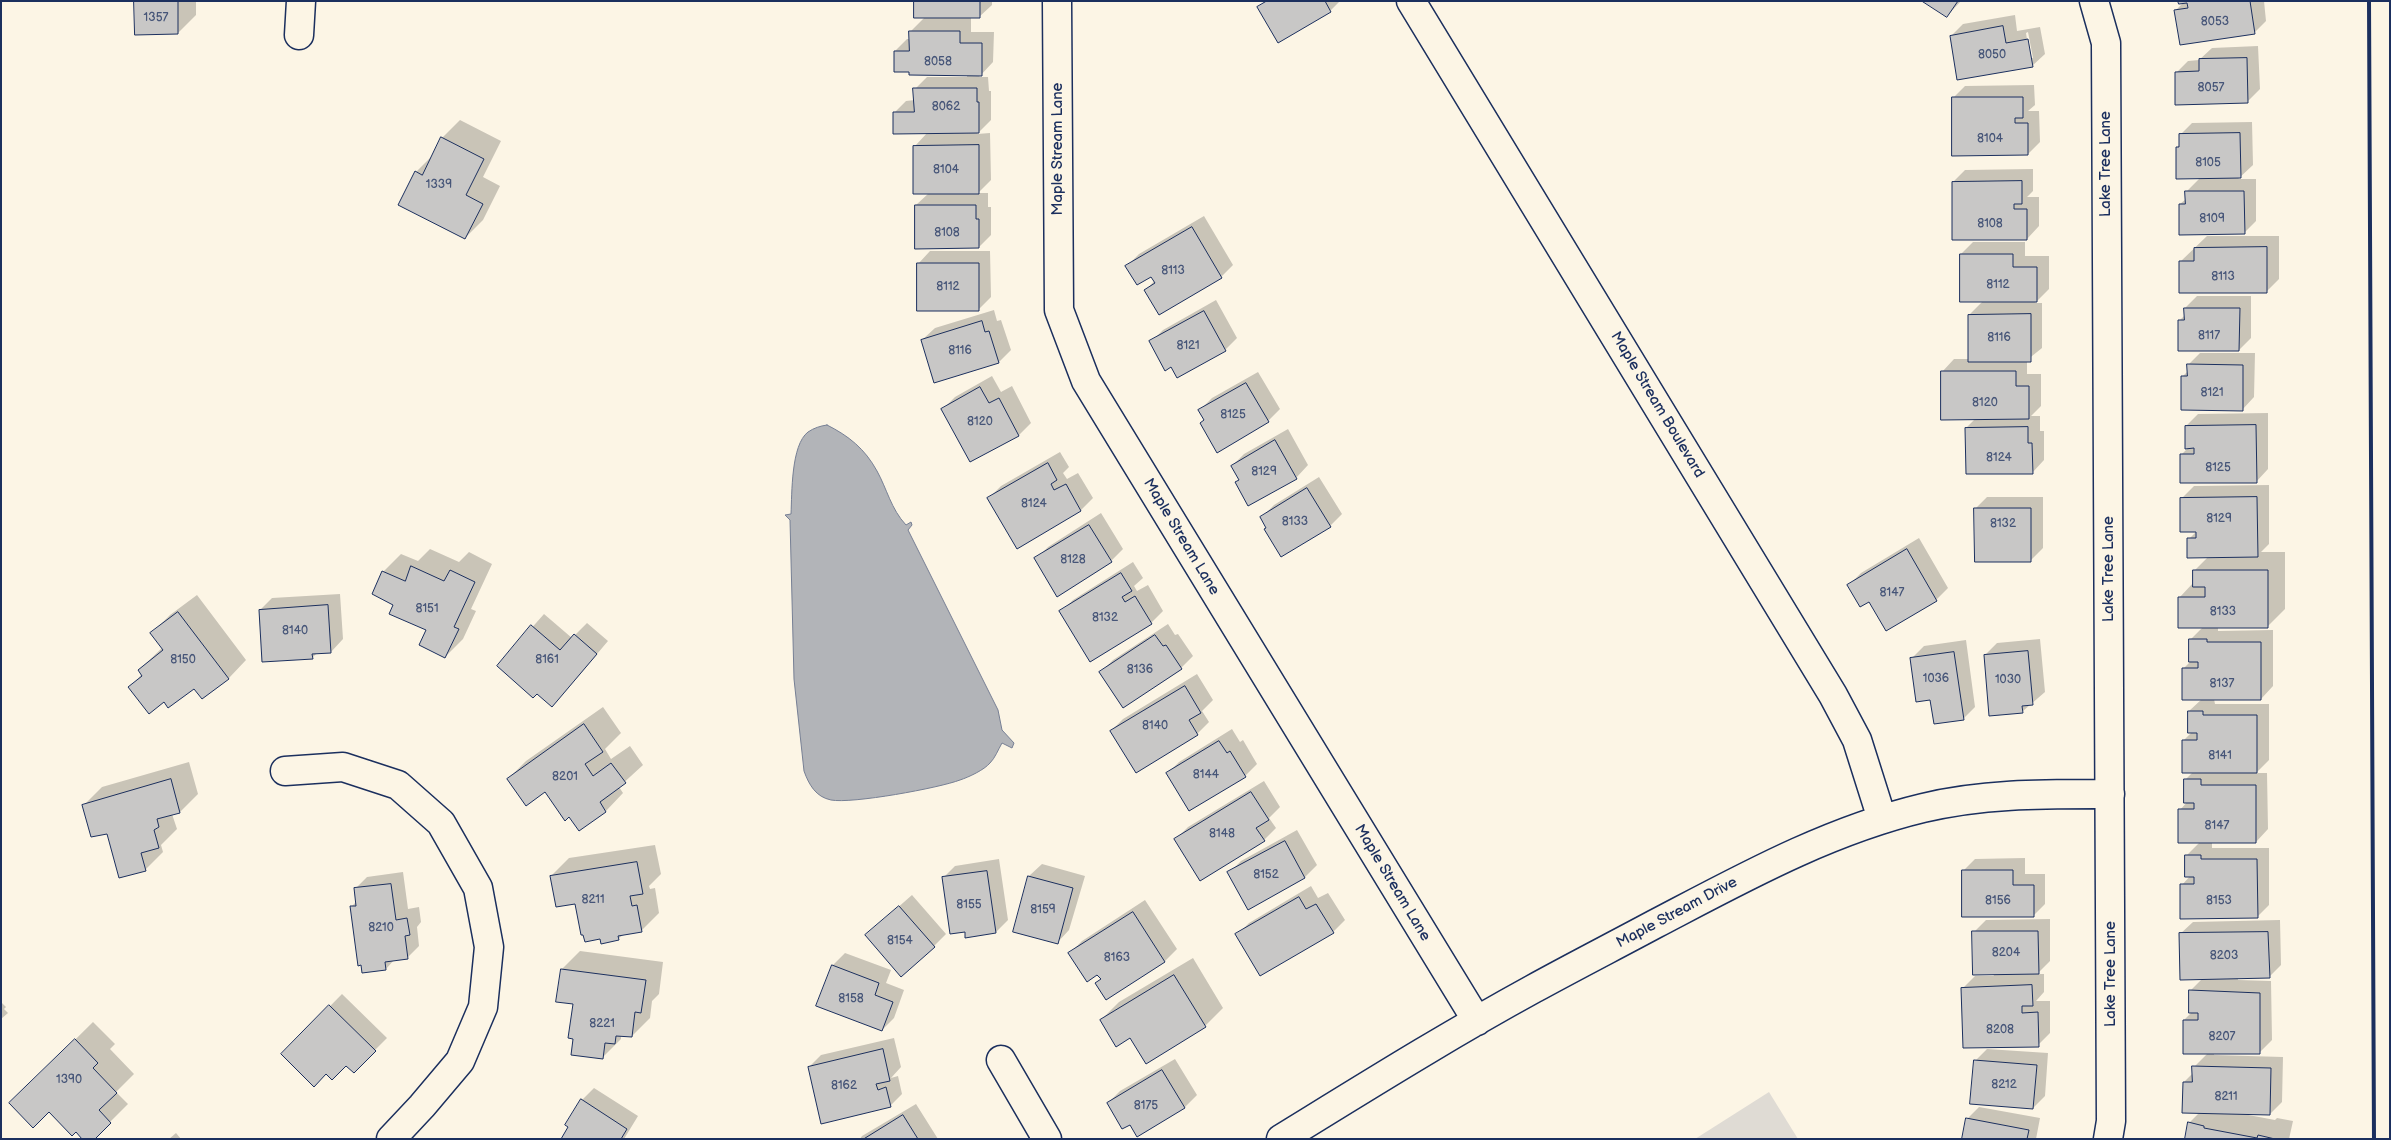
<!DOCTYPE html>
<html>
<head>
<meta charset="utf-8">
<style>
	body { margin:0 }
	#map { position:relative; width:2391px; height:1140px; overflow:hidden; background:#fcf5e5; font-family:"Balsamiq Sans",sans-serif }
	canvas { display:block }
	.frame { position:absolute; inset:0; border:2px solid #1b2f5e; pointer-events:none }
</style>
</head>
<body>
<div id="map">
<canvas width="2391" height="1140"></canvas>
<div class="frame"></div>
</div>
<script>
const ctx = document.querySelector('canvas').getContext('2d');
ctx.lineJoin = 'round';
function paint(path, color) { ctx.fillStyle = color; ctx.fill(path, 'evenodd'); }
function stroke(path, color, width, dash) { ctx.strokeStyle = color; ctx.lineWidth = width; ctx.lineCap = dash ? 'butt' : 'round'; ctx.setLineDash(dash || []); ctx.stroke(path); }
function write(font, color, halo, rows, align = 'center') {
  ctx.font = font + ' "Balsamiq Sans",sans-serif'; ctx.lineWidth = 5; ctx.setLineDash([]); ctx.textBaseline = 'middle'; ctx.strokeStyle = halo; ctx.fillStyle = color; for (const [text, x, y, turn = 0] of rows) {
    ctx.save(); ctx.translate(x, y); ctx.rotate((+turn || 0) * Math.PI / 180); ctx.textAlign = isNaN(turn) ? turn : align; if (halo) ctx.strokeText(text, 0, 0); ctx.fillText(text, 0, 0); ctx.restore();
  }
}
paint(new Path2D(`
	M1769,1092l29,47h-103z`), '#dfdbd4');
const water = new Path2D(`
	M827,425c22,11 38,24 50,46 10,18 14,38 29,54l5,-3 1,3 -4,5 90,180 4,20 12,13 -2,5 -10,-5c-4,7 -7,15 -12,20 -6,7 -21,14 -30,17 -21,8 -108,24 -129,20 -15,-3 -22,-15 -27,-29l-10,-92 -4,-159 -5,-5 6,-1c1,-21 0,-69 17,-82 6,-4 12,-6 19,-7z`);
paint(water, '#b2b4b8');
stroke(water, '#767f94', 1);
paint(new Path2D(`
	M135,1h61v14l-18,18z
	M915,1h77v4l-13,12h-8v15h23l-1,30 -14,15h9l1,14h2v29l-14,14 13,-1 1,47 -13,13h10v14h3v28l-12,12 -63,-42 13,-12 -14,-47 13,-14 -34,-19 12,-12 9,-1v-11l12,-12h40v-3l-72,-23 12,-12h3v-7l15,-15z
	M1265,1h75l-10,10 -72,-3z
	M1925,1h36l-14,15z
	M2180,1h84l2,20 -12,12 -78,-23 8,-8z
	M2015,15l2,16 23,-4 5,27 -13,12 -81,-30 12,-12zM2028,32l5,26h-3l-4,-25z
	M2258,46l2,43 -12,12 -72,-28 12,-12 11,-1 13,-12z
	M2034,85l1,20 -7,6h11l1,31 -12,12 -75,-56 12,-12z
	M460,120l41,21 -18,36 17,9 -17,34 -18,18 -49,-66 18,-18 8,-16z
	M2252,122l1,43 -15,14h18v42l-12,12 -64,-29 6,-5v-7l14,-14 -23,-30 3,-4v-9l12,-12z
	M2033,169v22l-6,6h12v29l-12,13 -74,-57 12,-12z
	M1204,216l29,49 -12,12 -75,13 9,-10 -3,-5 -25,-9 12,-12z
	M2207,236h72v43l-12,12 -87,-29z
	M1973,242h52v14h24v33l-14,14h7v45l-15,12v14h14v32l-10,10h9v15h4v29l-12,13 -66,-45 10,-10 -34,-46 12,-13h15v-44l14,-14 -22,-47z
	M930,251h60l1,46 -12,12 -61,-45z
	M2197,296h54v42l-12,12 -60,-29 6,-6v-7z
	M1216,300l21,38 -12,12 -53,15 -21,-23 12,-12z
	M994,310l3,11 4,-1 10,30 -12,12 -77,-22 13,-12z
	M2200,353h55l-1,44 -12,13 -60,-33 6,-6v-6z
	M1258,372l22,37 -12,12 -68,-11 12,-12z
	M992,376l9,16 11,-6 19,37 -12,12 -49,25 -27,-51 12,-12z
	M2268,413v56l-12,13 -75,-27 8,-8 -3,-21 12,-12z
	M1288,429l20,36 -12,13 -47,26 -12,-22 3,-3 -8,-13 12,-12z
	M1060,452l9,15 -6,6 4,6 11,-6 15,25 -12,12 -64,37 -28,-49 12,-12z
	M1319,477l23,37 -12,12 -62,1 -6,-10 12,-12z
	M2269,485v59l-8,8h24v57l-18,18h-49v4l55,-1v56l-12,13h-47l1,5h54v56l-13,13h11l1,56 -12,13h-44v6h57v57l-12,12 -75,-32 8,-9 -4,-20 14,-14 -20,-32 8,-9 -3,-21 8,-8 -9,-32 8,-8 -3,-21 13,-12 -19,-30 8,-8v-22l12,-12 -24,-29 15,-16v-11l14,-14 -19,-18 8,-8 -15,-33 12,-12z
	M1987,497h56v51l-12,12 -56,-51z
	M1101,513l22,36 -12,12 -75,-2 12,-12z
	M1919,538l29,50 -12,12 -87,-15 12,-12z
	M430,549l29,13 10,-10 23,12 -21,45 5,2 -13,28 -18,18 -18,-27 -32,-26 -12,-32 18,-18 17,7z
	M1133,562l10,16 -9,8 3,5 11,-6 15,26 -12,12 -90,-11 12,-12z
	M340,594l3,45 -12,13h-13l-6,6 -52,-48 12,-12z
	M197,595l49,65 -17,18 -26,20 -9,-11 -30,14 -34,-14 12,-13 -3,-4 24,-23 -11,-14 18,-18z
	M544,614l28,24 15,-15 21,18 -44,52h-27l-39,-27z
	M1168,624l7,11 3,-1 15,22 -12,12 -80,4 12,-12z
	M2040,639l5,53 -22,19 -38,-56 12,-12z
	M1966,640l9,67 -12,12 -32,-20 -19,-41 12,-12z
	M1197,674l16,26 -11,11 7,11 -12,12 -86,-3 12,-12z
	M603,707l18,26 -16,16 6,10 19,-13 13,19 -24,22 4,6 -17,18 -27,18 -9,-13 -24,-25 -38,-12 18,-18z
	M1232,729l8,13 3,-2 14,24 -12,12 -78,-2 12,-12z
	M189,762l9,32 -18,18 -8,2 5,15 -16,16 2,7 -18,18 -37,-37 -24,-28 18,-18z
	M1264,781l16,26 -11,11 7,10 -12,12 -88,-1 12,-12z
	M1297,830l20,35 -12,12 -57,31 -19,-35 12,-12z
	M655,845l6,29 -12,12 1,3 5,-1 4,25 -18,18 -17,3 -6,5 -17,-2 -25,-35 -25,-26 18,-18z
	M2025,858v16h20v30l-12,12 -70,-45 12,-12z
	M999,859l9,61 -12,12 -53,-54 12,-12z
	M1042,864l43,12 -16,54 -12,13 -43,-12 15,-55z
	M403,872l5,37 11,-2 2,15 -4,5 2,19 -12,12 -13,2 -8,9 -35,-62 6,-6 -2,-12 12,-12z
	M1311,886l7,12 10,-5 17,27 -12,12 -96,3 12,-12z
	M912,895l34,39 -12,12 -55,-22z
	M1145,900l32,49 -12,12 -63,18 -32,-26 12,-12z
	M2050,919v42l-13,13h7v18l-8,9h14v32l-12,12 -75,-57 12,-12h19l-20,-44 12,-12z
	M2280,920l1,45 -12,12 -31,1v2l33,1 1,59 -12,12 -46,1v2l69,2 -1,45 -12,12h-27l32,6 2,-2 16,3 -4,18h-103l3,-16 11,-11 -16,-30 9,-9 1,-6 14,-14 -24,-33 9,-9 -3,-20 12,-12 -22,-45 13,-12z
	M580,951l83,11 -4,32 -7,7 -2,17 -18,18h-11v3l-18,18 -29,-54 -12,-34z
	M845,953l46,17 -5,13 18,7 -10,28 -12,12 -64,-25 15,-40z
	M1193,958l30,50 -18,18 -59,36 -15,-26 -30,-16 18,-18z
	M342,994l45,44 -33,33 -8,-7 -20,8 -43,-18z
	M1,1002l5,5 -2,2 4,4 -7,6z
	M93,1022l22,22 -5,5 24,25 -18,18 12,12 -35,35 -17,-8 -27,-20 -38,-8z
	M894,1038l7,29 -10,11 7,-2 4,18 -12,12 -81,-39 12,-12z
	M1987,1049l61,4 -3,43 -12,12 -58,-47z
	M1175,1059l22,36 -12,12 -47,28 -8,-12 -22,-20 12,-12z
	M594,1088l44,28 -14,23h-62l20,-39z
	M916,1104l22,35h-78l2,-3z
	M1979,1107l61,11 -4,21h-73l4,-20z
	M176,1133l5,6h-12z`), '#0003');
const building = new Path2D(`
	M134,1h44v33l-43,1z
	M914,1h66v17h-66z
	M1267,1h58l6,11 -53,31 -21,-36z
	M1922,1h36l-11,16z
	M2178,1h72l5,33 -75,11 -6,-35 14,-2 -1,-5 -8,1z
	M2003,26l3,17 22,-4 5,28 -76,13 -7,-44z
	M909,31h51v12h22v33l-73,-1v-3h-15v-21h15z
	M2247,58l1,45 -73,2v-33l24,-1v-12z
	M913,88h64v14h2v31l-86,1v-22h21z
	M1952,97h71v21h-8v5h13v32l-76,1z
	M2240,133l1,45 -65,1v-32h3v-13z
	M441,137l43,22 -18,36 17,9 -18,35 -67,-34 17,-34 7,4z
	M979,145v49h-66v-48z
	M2022,181v23h-8v5h13v31h-75v-58z
	M2185,191h59l1,43 -66,1v-31h6z
	M915,205h61v14h3v29l-64,1z
	M1192,227l30,51 -63,37 -15,-25 11,-7 -4,-6 -14,8 -12,-19z
	M2267,247v46h-88v-32h15v-13z
	M1960,254h53v13h24v35h-77z
	M917,263h62v48h-62z
	M2184,308h56l-1,43h-61v-31h6z
	M1204,311l22,40 -49,27 -6,-11 -6,4 -16,-30z
	M2031,314v48h-63v-47z
	M982,321l3,11 4,-1 10,32 -65,20 -13,-43z
	M2187,364l56,1v46l-62,-1v-34h6z
	M1941,371h75v15h13v33l-88,1z
	M1246,383l23,39 -52,31 -17,-30 4,-3 -6,-10z
	M980,387l9,16 10,-5 20,38 -49,26 -29,-53z
	M2256,425l1,58h-77v-29h14v-6l-9,1v-23z
	M2028,427v16h4l1,31h-67l-1,-46z
	M1275,440l22,39 -49,27 -13,-24 4,-2 -8,-14z
	M1048,463l9,17 -6,4 3,6 12,-6 15,27 -64,38 -30,-51z
	M1307,488l24,39 -50,30 -17,-28 2,-1 -6,-11z
	M2257,497l1,60 -71,1v-20h9v-6h-16v-34z
	M1974,508h57v54h-56z
	M1089,525l23,37 -55,35 -23,-39z
	M1907,549l30,52 -51,30 -17,-29 -9,5 -13,-22z
	M411,566l33,15 6,-11 25,12 -21,45 5,2 -14,29 -26,-13 7,-15 -37,-16 4,-9 -21,-11 10,-23 23,10z
	M2193,570h75v58h-90v-31h27v-10h-12z
	M1121,573l11,18 -10,6 3,5 10,-6 17,28 -62,38 -31,-51z
	M328,605l3,48 -19,1 1,5 -51,3 -3,-52z
	M178,612l51,67 -27,20 -8,-10 -26,19 -4,-6 -15,12 -21,-27 14,-11 -4,-6 25,-20 -13,-17z
	M531,625l29,25 14,-16 23,20 -45,53 -15,-13 -4,4 -36,-32z
	M1155,635l8,11 3,-1 16,24 -59,39 -24,-36z
	M2189,639h18v3h54v58h-79v-32h16v-6h-9z
	M2028,651l5,54 -11,1 1,7 -34,3 -5,-61z
	M1954,652l10,68 -30,4 -4,-24 -14,2 -6,-44z
	M1185,686l16,27 -12,7 9,15 -62,38 -26,-42z
	M2188,711h15v4h54v58h-75v-33h15v-7h-9z
	M584,724l19,28 -18,12 8,12 18,-13 15,20 -26,19 6,10 -27,19 -10,-14 -4,4 -20,-29 -19,14 -19,-27z
	M1219,741l8,12 3,-2 16,26 -57,34 -23,-38z
	M171,779l9,34 -23,6 2,8 -5,3 5,18 -18,5 5,18 -27,7 -12,-44 -16,3 -9,-32z
	M2184,779h17v6h55v58h-78v-34h16v-6h-10z
	M1251,792l18,28 -13,8 9,13 -65,40 -26,-42z
	M1285,841l20,37 -57,32 -21,-38z
	M2185,855h16v4h56l1,59 -78,1v-35h14v-7h-9z
	M637,862l6,32 -13,2 2,10 5,-1 5,27 -24,4 1,4 -18,4 -1,-5 -15,3 -2,-7h-2l-6,-31 -19,3 -6,-31z
	M1962,870h51v15h21v32h-72z
	M987,871l9,62 -31,5v-6l-15,2 -8,-57z
	M1028,876l45,12 -15,56 -45,-12z
	M391,884l5,36 11,-2 3,17 -5,1 3,23 -23,3 1,8 -24,3 -1,-8 -3,1 -8,-60h6l-2,-18z
	M1299,897l7,12 10,-5 18,29 -74,43 -25,-42z
	M899,906l36,41 -34,30 -36,-42z
	M1133,912l32,50 -59,38 -11,-17 6,-4 -4,-4 -10,7 -19,-29z
	M1972,931h66l1,43 -66,1z
	M2268,932l2,46 -90,2 -1,-47z
	M832,965l47,18 -4,12 18,7 -11,29 -66,-25z
	M561,969l85,11 -5,33 -6,-1 -3,25 -16,-1 -1,8 -10,-1 -2,16 -32,-4 2,-16 -5,-1 5,-34 -17,-2z
	M1174,975l32,52 -60,37 -16,-26 -14,9 -16,-27z
	M2032,985l1,21h-11v7l16,-1 1,35 -76,1 -2,-60z
	M2189,990l71,3v61h-77v-34h15v-7h-9z
	M329,1005l47,46 -22,22 -8,-7 -14,14 -6,-6 -12,13 -33,-33z
	M75,1039l23,24 -5,5 24,25 -18,17 12,13 -16,16h-13l-6,-7 -4,4 -23,-24 -16,16 -24,-25z
	M883,1049l7,32 -14,3 2,6 8,-3 5,20 -70,17 -13,-57z
	M1974,1060l63,5 -4,44 -63,-5z
	M2192,1066l79,2 -1,47 -88,-2 1,-31h9z
	M1162,1070l23,38 -48,29 -7,-12 -8,4 -15,-26z
	M581,1099l46,30 -6,10h-60l7,-12 -3,-2z
	M903,1115l15,24h-54z
	M1966,1118l63,12 -2,9h-65z
	M2188,1122l16,4v2l53,10 1,-3 17,4h-90z`);
paint(building, '#c8c7c6');
stroke(building, '#1b2f5e', 1);
const street = new Path2D(`
	M1057,1l2,309 27,71 391,640
	M1411,1l422,694 24,45 25,79
	M2094,1l12,42 5,1078 -3,18
	M299,35l2,-34
	M285,771l58,-4 55,18 43,38 37,65 11,59 -6,60 -23,54 -38,45 -31,33
	M1001,1060l46,79
	M1281,1139c83,-51 166,-103 252,-150 40,-22 81,-43 122,-65 86,-45 172,-93 268,-116 61,-15 125,-14 187,-14`);
stroke(street, '#1b2f5e', 31);
stroke(street, '#fcf5e5', 28);
stroke(new Path2D(`
	M2369,1l5,1138`), '#1b2f5e', 4);
write('12px', '#465578', null, [
	["1357",156,18],
	["8053",2215,22],
	["8050",1992,55],
	["8058",938,62],
	["8057",2211,88],
	["8062",946,107],
	["8104",1990,139],
	["8105",2208,163],
	["8104",946,170],
	["1339",439,185],
	["8109",2212,219],
	["8108",1990,224],
	["8108",947,233],
	["8113",1173,271],
	["8113",2223,277],
	["8112",1998,285],
	["8112",948,287],
	["8117",2209,336],
	["8116",1999,338],
	["8121",1188,346],
	["8116",960,351],
	["8121",2212,393],
	["8120",1985,403],
	["8125",1233,415],
	["8120",980,422],
	["8124",1999,458],
	["8125",2218,468],
	["8129",1264,472],
	["8124",1034,504],
	["8129",2219,519],
	["8133",1295,522],
	["8132",2003,524],
	["8128",1073,560],
	["8147",1892,593],
	["8151",427,609],
	["8133",2223,612],
	["8132",1105,618],
	["8140",295,631],
	["8150",183,660],
	["8161",547,660],
	["8136",1140,670],
	["1036",1936,679],
	["1030",2008,680],
	["8137",2222,684],
	["8140",1155,726],
	["8141",2220,756],
	["8144",1206,775],
	["8201",565,777],
	["8147",2217,826],
	["8148",1222,834],
	["8152",1266,875],
	["8211",593,900],
	["8156",1998,901],
	["8153",2219,901],
	["8155",969,905],
	["8159",1043,910],
	["8210",381,928],
	["8154",900,941],
	["8204",2006,953],
	["8203",2224,956],
	["8163",1117,958],
	["8158",851,999],
	["8221",602,1024],
	["8208",2000,1030],
	["8207",2222,1037],
	["1390",69,1080],
	["8212",2004,1085],
	["8162",844,1086],
	["8211",2226,1097],
	["8175",1146,1106]
]);
write('15px', '#1b2f5e', '#fcf5e5', [
	["Maple Stream Lane",1058,149,-90],
	["Lake Tree Lane",2106,164,-90],
	["Maple Stream Boulevard",1657,405,59],
	["Maple Stream Lane",1181,537,59],
	["Lake Tree Lane",2109,569,-90],
	["Maple Stream Lane",1392,883,59],
	["Maple Stream Drive",1677,913,-28],
	["Lake Tree Lane",2111,974,-90]
]);
</script>
</body>
</html>
